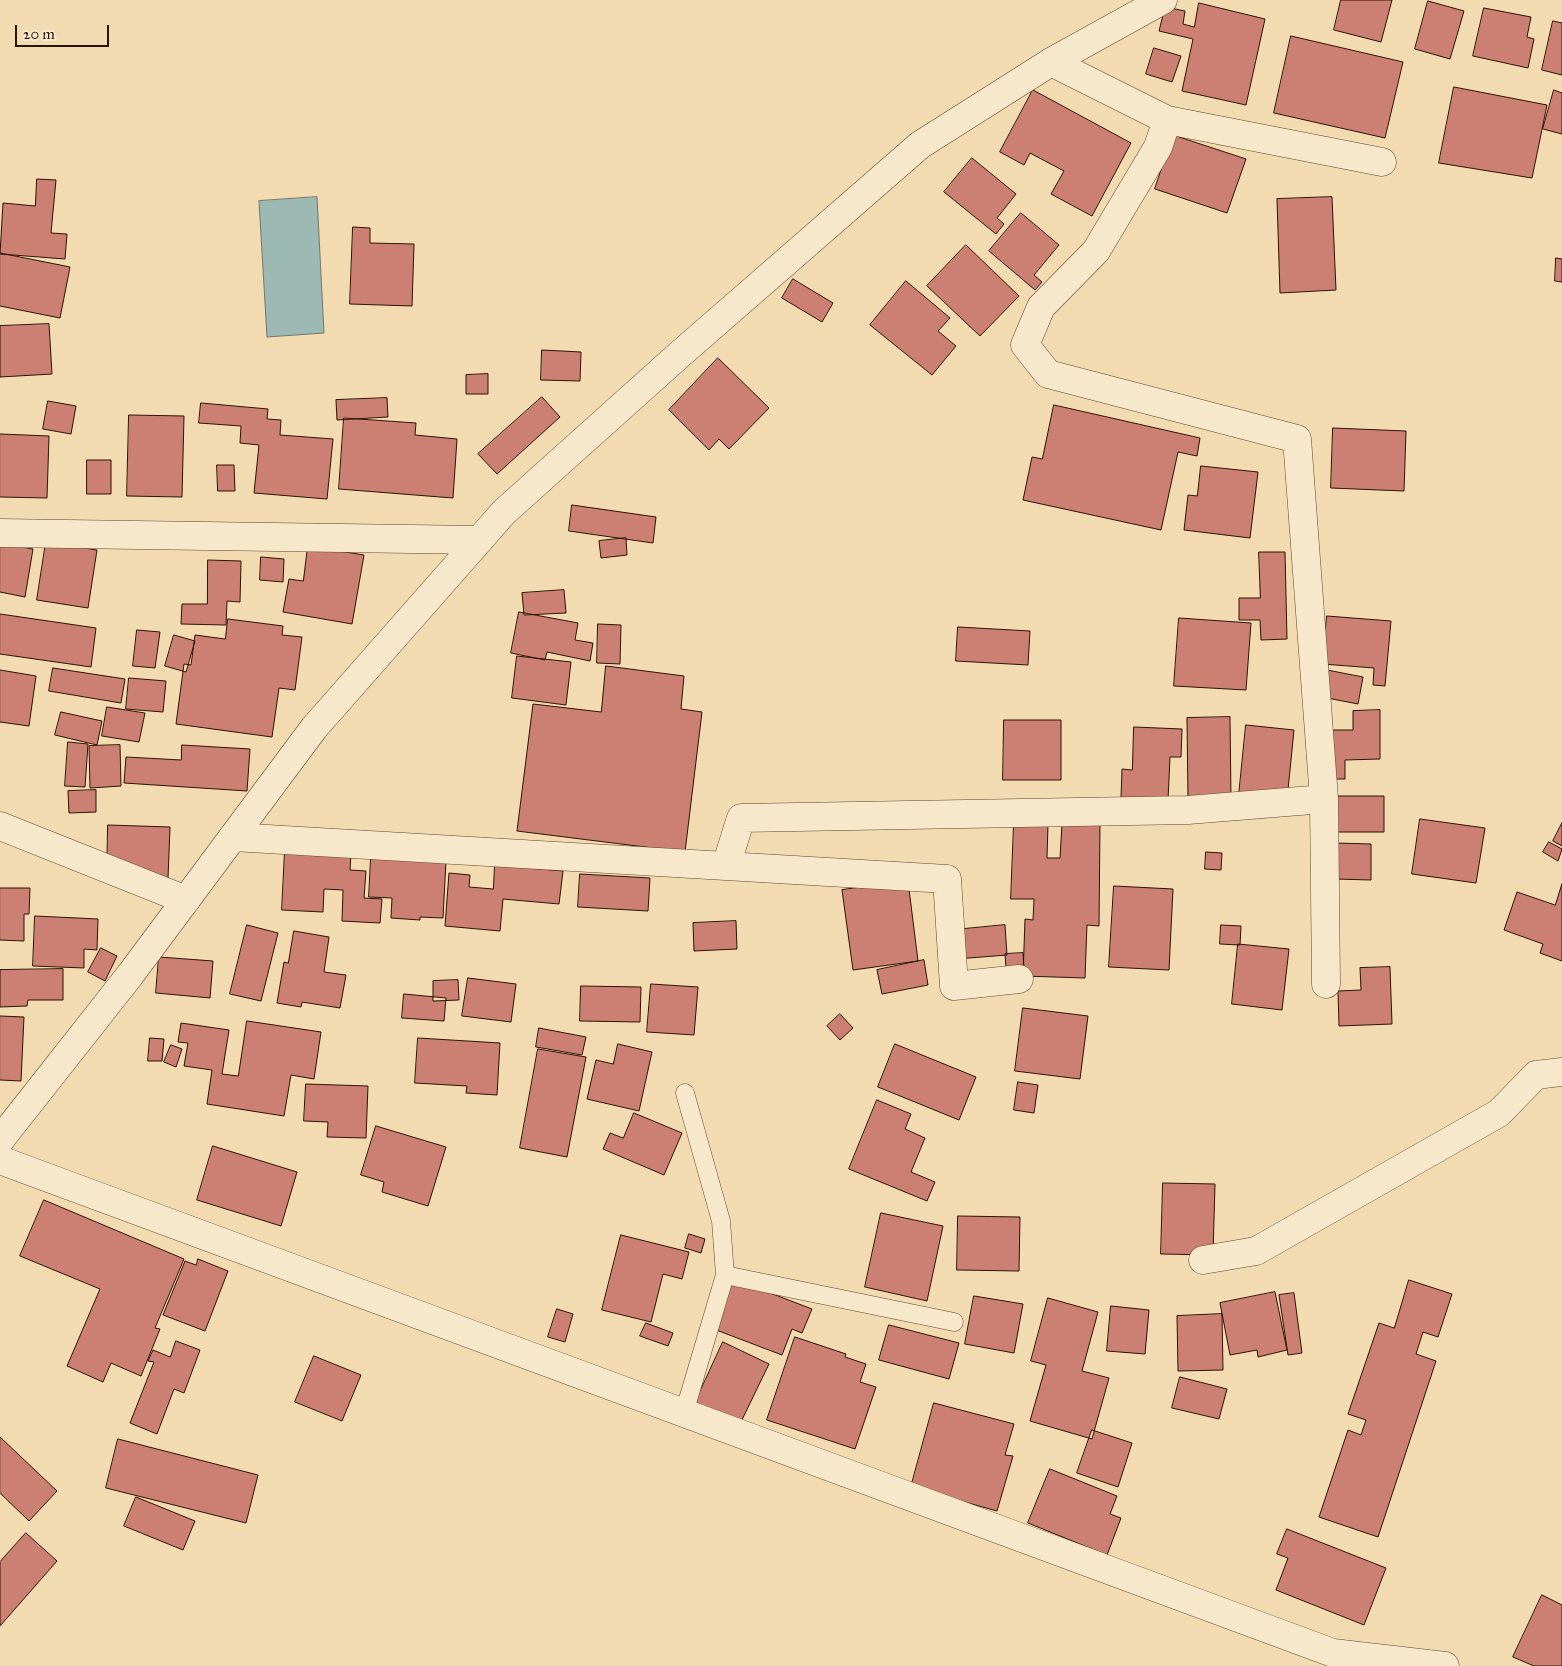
<!DOCTYPE html>
<html>
<head>
<meta charset="utf-8">
<style>
	body { margin:0 }
	#map { position:relative; width:1562px; height:1666px; overflow:hidden; background:#f2dbb1; font-family:"IM FELL Great Primer",serif }
	canvas { display:block }
	.scale { position:absolute; left:15px; top:25px; width:94px; height:22px; box-sizing:border-box; border:2px solid #2c1205; border-top:0; padding-left:6px; font-size:15px; line-height:18px; white-space:nowrap; color:#2c1205; -webkit-text-stroke:4px #f7e8cc; paint-order:stroke }
</style>
</head>
<body>
<div id="map">
<canvas width="1562" height="1666"></canvas>
<div class="scale">20 m</div>
</div>
<script>
const ctx = document.querySelector('canvas').getContext('2d');
ctx.lineJoin = 'round';
function paint(path, color) { ctx.fillStyle = color; ctx.fill(path, 'evenodd'); }
function stroke(path, color, width, dash) { ctx.strokeStyle = color; ctx.lineWidth = width; ctx.lineCap = dash ? 'butt' : 'round'; ctx.setLineDash(dash || []); ctx.stroke(path); }
const water = new Path2D(`
	M317,197l7,136 -57,4 -8,-136z`);
paint(water, '#9cbab3');
stroke(water, '#6f776d', 1);
const building = new Path2D(`
	M1341,0h51l-11,42 -47,-12z
	M1428,1l36,10 -14,48 -35,-10z
	M1199,3l66,16 -19,86 -64,-14 11,-52 -34,-8 6,-24 20,4 -2,13 11,3z
	M1484,8l47,9 -4,20 7,2 -6,29 -55,-12z
	M1553,21l9,2v52l-20,-5z
	M1291,36l112,26 -18,76 -111,-25z
	M1154,48l27,8 -9,26 -26,-8z
	M1454,87l93,18 -15,73 -93,-15z
	M1033,90l98,53 -39,73 -41,-22 13,-23 -34,-18 -6,12 -24,-13z
	M1554,90l8,3v41l-19,-5z
	M1173,135l73,24 -19,54 -72,-24z
	M972,158l44,36 -19,24 7,6 -8,10 -52,-42z
	M37,179l19,1 -5,53 16,1 -2,25 -65,-5 3,-51 32,3z
	M1332,197l4,93 -56,3 -3,-94z
	M1021,213l38,32 -25,30 8,7 -7,8 -46,-39z
	M353,227l17,1v15l44,1 -2,62 -62,-2z
	M966,245l53,51 -39,40 -53,-50z
	M0,253l70,14 -10,51 -60,-12z
	M1556,258l6,1v23l-7,-1z
	M793,279l40,24 -11,19 -40,-24z
	M906,281l44,37 -12,13 18,15 -24,29 -62,-50z
	M49,324l3,50 -52,3v-51z
	M542,350l39,2 -1,29 -39,-1z
	M718,358l51,50 -40,41 -10,-10 -10,11 -40,-40z
	M488,374v20h-22v-19z
	M542,397l18,20 -63,57 -19,-20z
	M387,398l1,19 -51,3 -1,-20z
	M48,401l28,5 -5,28 -28,-5z
	M201,403l67,6 -1,10 14,1 -1,15 53,4 -6,60 -73,-6 5,-48 -19,-2 1,-17 -42,-3z
	M1054,405l146,33 -3,18 -19,-4 -17,78 -138,-30 9,-43 10,2z
	M129,415l55,1 -2,81 -55,-1z
	M344,418l72,5 -1,12 42,4 -4,59 -114,-9z
	M1333,428l73,3 -2,60 -73,-3z
	M0,434l49,2 -2,62 -47,-1z
	M87,460h24v34h-24z
	M217,465h17l1,26h-17z
	M1201,466l57,6 -8,66 -66,-8 4,-35 9,1z
	M572,505l84,12 -3,26 -84,-12z
	M626,538l1,17 -26,3 -2,-17z
	M46,542l51,8 -9,58 -51,-8z
	M0,543l33,6 -8,48 -25,-5z
	M308,546l56,9 -12,69 -69,-12 6,-33 14,2z
	M1259,552h26l2,87 -26,1 -1,-20h-21v-22h21z
	M261,557l23,2 -1,23 -23,-2z
	M208,560l33,1 -1,41 -13,-1 -1,24 -45,-1 1,-20h25z
	M564,590l2,23 -42,2 -2,-22z
	M519,612l59,11 -3,17 18,3 -3,18 -43,-9 -2,8 -34,-7z
	M0,614l96,14 -5,39 -91,-13z
	M1327,616l64,5 -6,65 -12,-1 1,-17 -51,-4z
	M1179,618l72,5 -5,67 -72,-4z
	M228,619l55,7 -1,9 20,2 -7,53 -16,-2 -7,49 -96,-13 8,-60 7,1 4,-30 30,4z
	M598,624l23,1 -1,39 -23,-1z
	M958,627l72,4 -2,34 -72,-4z
	M137,630l23,2 -5,36 -22,-2z
	M174,635l21,6 -9,31 -21,-6z
	M517,656l54,6 -5,43 -54,-7z
	M606,666l78,10 -3,33 21,3 -17,140 -168,-21 16,-127 68,8z
	M53,668l72,11 -4,24 -72,-12z
	M0,670l36,6 -7,50 -29,-4z
	M1327,670l36,7 -5,27 -36,-7z
	M129,678l37,3 -3,31 -37,-3z
	M107,707l38,6 -6,29 -37,-6z
	M1380,710v49l-35,1v19h-15l-1,-49h24v-19z
	M61,712l41,9 -5,24 -42,-10z
	M1230,717l1,82h-43l-1,-81z
	M1004,720h57v60h-58z
	M1246,725l48,5 -7,70 -48,-5z
	M1134,727l48,2 -1,28h-11l-2,43 -47,-2 1,-29 10,1z
	M68,742l20,2 -3,43 -20,-1z
	M120,745l1,41 -31,2 -1,-42z
	M182,745l68,4 -3,42 -123,-8 2,-26 55,3z
	M96,790v22l-27,1 -1,-22z
	M1334,796h50v36h-50z
	M1420,819l65,9 -9,55 -64,-9z
	M1014,823l34,1 -1,34h13l2,-34 38,1 -1,101 -12,-1 -2,53 -62,-2 2,-57 8,1 1,-21h-23z
	M1562,823v23l-9,-5z
	M108,825l62,2 -2,51 -61,-1z
	M1549,842l13,7 -4,12 -15,-9z
	M1335,843l36,1v36l-36,-1z
	M285,850l66,4 -1,16 16,1 -2,27 18,1 -2,24 -38,-2 1,-31 -19,-1 -1,23 -41,-2z
	M1206,852l16,1 -1,17 -16,-1z
	M371,858l75,3 -3,57 -23,-1v3l-29,-2 1,-20 -23,-1z
	M495,865l68,6 -4,33 -56,-5 -3,32 -55,-5 4,-53 21,2 -1,12 24,2z
	M580,874l70,4 -2,33 -70,-4z
	M908,881l10,80 -65,9 -11,-80z
	M1562,884v77l-22,-8 3,-9 -39,-14 13,-38 38,13z
	M1114,886l59,3 -4,81 -60,-3z
	M0,888h30l-1,26h-5v27l-24,-1z
	M35,916l63,3 -1,31 -13,-1v19l-51,-2z
	M736,921l1,28 -43,2 -1,-28z
	M247,925l31,8 -17,68 -31,-7z
	M1005,925l2,30 -51,4 -2,-29z
	M1221,925l20,1 -1,19 -20,-1z
	M294,931l35,6 -5,35 22,3 -6,33 -38,-6 -1,5 -24,-4 7,-41 4,1z
	M1238,944l51,5 -7,61 -50,-6z
	M101,948l16,8 -12,25 -17,-9z
	M1023,953l1,15h-18l-1,-14z
	M159,957l54,4 -3,37 -54,-5z
	M924,960l4,25 -46,9 -5,-24z
	M1390,967l2,57 -53,2 -1,-35 23,-1 -1,-22z
	M63,969v31h-35l-1,6 -27,1v-37z
	M468,978l48,6 -5,38 -49,-6z
	M458,980l1,20 -26,1v-20z
	M651,984l47,3 -4,48 -47,-3z
	M581,986l60,1 -1,35 -60,-1z
	M404,994l42,4 -2,23 -42,-3z
	M1023,1008l65,8 -8,63 -65,-8z
	M840,1014l13,14 -13,12 -13,-14z
	M0,1016l24,1 -3,64 -21,-1z
	M247,1021l74,11 -7,47 -23,-4 -7,41 -77,-12 5,-34 -28,-4 4,-23 -10,-1 3,-19 48,7 -7,44 16,2z
	M539,1028l47,9 -4,18 -46,-8z
	M150,1038l14,1 -2,22h-14z
	M418,1038l82,5 -3,52 -31,-2 1,-7 -52,-3z
	M618,1044l34,8 -13,59 -52,-12 9,-39 17,4z
	M895,1044l81,33 -17,43 -81,-33z
	M171,1045l11,4 -6,18 -12,-5z
	M538,1049l48,8 -19,100 -47,-9z
	M1018,1082l20,3 -4,28 -20,-3z
	M306,1084l62,2 -2,52 -39,-1 1,-15 -24,-1z
	M877,1100l34,14 -6,15 20,9 -14,34 24,10 -8,19 -78,-32z
	M634,1113l48,20 -18,42 -61,-26 7,-16 13,5z
	M376,1126l70,21 -18,59 -46,-14 2,-10 -23,-7z
	M213,1146l84,26 -16,54 -84,-26z
	M1163,1183l52,1 -2,71 -52,-1z
	M44,1200l140,59 -29,69 5,1 -19,47 -30,-13 -8,19 -36,-16 33,-77 -80,-33z
	M881,1213l62,13 -16,75 -62,-14z
	M958,1216l62,1 -1,54 -62,-1z
	M689,1234l16,5 -4,14 -16,-5z
	M621,1235l68,17 -7,27 -19,-5 -12,48 -49,-12z
	M198,1259l30,12 -23,60 -42,-16 22,-54 11,4z
	M731,1278l81,31 -10,24 -10,-4 -10,26 -71,-27z
	M1409,1280l43,14 -14,43 -15,-5 -7,22 20,7 -58,176 -59,-20 29,-87 13,5 5,-15 -18,-6 31,-91 15,5z
	M1275,1292l12,58 -29,7 -1,-7 -27,5 -10,-52z
	M1294,1293l8,60 -14,2 -9,-60z
	M974,1296l49,8 -9,49 -49,-9z
	M1048,1298l50,14 -16,59 27,7 -17,61 -62,-18 16,-56 -15,-4z
	M1111,1306l38,4 -4,44 -38,-3z
	M557,1309l16,5 -8,28 -17,-5z
	M1222,1314l1,56 -45,1 -1,-55z
	M646,1323l27,10 -5,13 -28,-10z
	M889,1325l70,18 -10,36 -70,-19z
	M795,1337l51,17 -1,3 21,7 -6,18 16,5 -21,62 -88,-29z
	M176,1341l24,9 -16,43 -10,-4 -17,45 -27,-11 24,-61 -6,-1 5,-11 17,7z
	M723,1342l46,22 -30,62 -45,-21z
	M314,1356l47,19 -19,46 -47,-19z
	M1180,1377l47,12 -8,30 -47,-11z
	M934,1403l80,21 -9,31 8,1 -16,55 -86,-24z
	M1092,1430l40,13 -14,44 -41,-14z
	M0,1437l57,54 -28,30 -29,-28z
	M118,1439l140,36 -12,48 -140,-35z
	M1050,1469l67,27 -7,18 11,4 -14,37 -79,-32z
	M136,1497l59,24 -12,29 -59,-24z
	M1287,1529l99,39 -22,57 -88,-35 12,-32 -11,-4z
	M26,1533l31,28 -57,65v-64z
	M1542,1595l20,10v61h-28l-21,-9z`);
paint(building, '#cc8073');
stroke(building, '#2c1205', 1);
const service = new Path2D(`
	M685,1093l36,128 4,54
	M684,1413l41,-138 229,47`);
const minor = new Path2D(`
	M1051,62l116,58 -9,27 -62,104 -55,56 -16,38 23,29 249,65 27,360
	M1167,120l215,42
	M0,533l479,7
	M0,826l186,74
	M233,837l714,42 7,107 65,-7
	M726,866l15,-48 447,-8 136,-11 2,185
	M0,1160l1333,493 112,13
	M1203,1260l53,-9 243,-138 37,-38 26,-3`);
const tertiary = new Path2D(`
	M0,1140l130,-165 184,-247 190,-216 175,-157 241,-210 131,-83 112,-62`);
stroke(service, '#5e4430', 19);
stroke(minor, '#5e4430', 29);
stroke(tertiary, '#5e4430', 29);
stroke(service, '#f7e8cc', 18);
stroke(minor, '#f7e8cc', 28);
stroke(tertiary, '#f7e8cc', 28);
</script>
</body>
</html>
